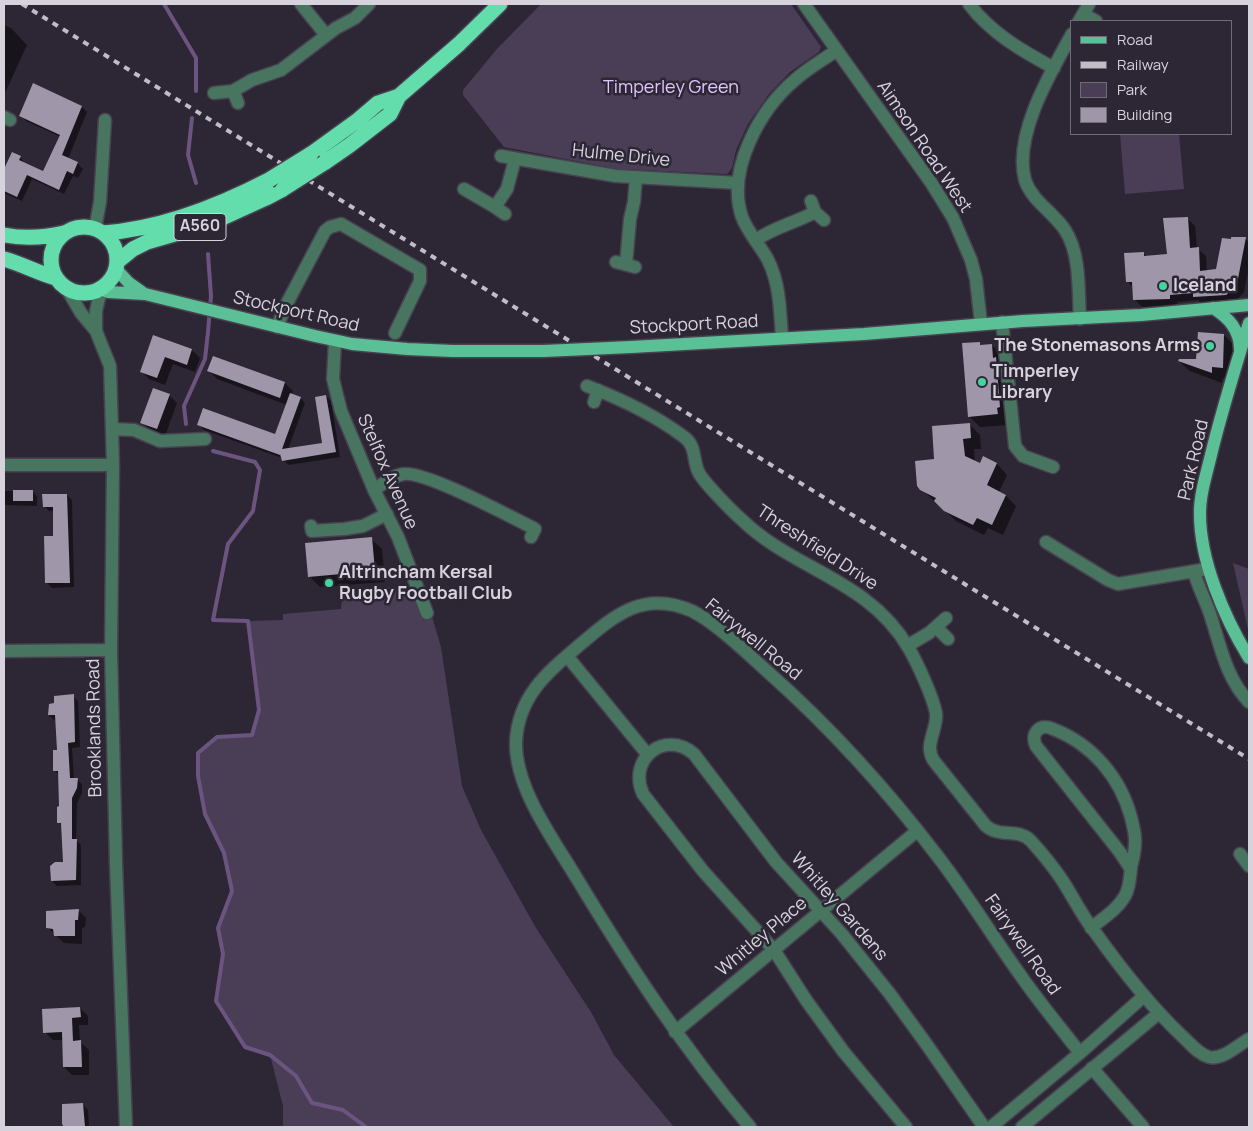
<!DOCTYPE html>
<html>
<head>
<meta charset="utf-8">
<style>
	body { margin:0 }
	#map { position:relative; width:1253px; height:1131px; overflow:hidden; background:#2d2635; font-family:Manrope,sans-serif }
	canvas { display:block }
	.frame { position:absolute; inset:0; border:5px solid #d7d3dd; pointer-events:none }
	.legend { position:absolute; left:1070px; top:20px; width:162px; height:115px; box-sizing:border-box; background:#2d2635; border:1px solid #716b78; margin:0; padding:6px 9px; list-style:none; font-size:15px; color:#d7d3dd }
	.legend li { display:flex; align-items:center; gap:10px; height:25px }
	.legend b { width:25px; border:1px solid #716b78 }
</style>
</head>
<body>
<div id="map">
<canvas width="1253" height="1131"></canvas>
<div class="frame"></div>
<ul class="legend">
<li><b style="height:6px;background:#5cc096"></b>Road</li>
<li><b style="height:6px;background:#c1bdc7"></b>Railway</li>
<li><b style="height:14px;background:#4a3e57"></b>Park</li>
<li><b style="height:14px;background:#9f96a9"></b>Building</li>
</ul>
</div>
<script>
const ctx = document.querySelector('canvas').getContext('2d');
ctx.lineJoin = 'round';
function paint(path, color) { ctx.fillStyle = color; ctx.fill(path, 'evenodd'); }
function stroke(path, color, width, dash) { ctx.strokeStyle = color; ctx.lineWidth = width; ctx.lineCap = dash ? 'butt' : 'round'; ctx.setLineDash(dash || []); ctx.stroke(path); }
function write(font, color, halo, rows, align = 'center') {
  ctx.font = font + ' Manrope,sans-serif'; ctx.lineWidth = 5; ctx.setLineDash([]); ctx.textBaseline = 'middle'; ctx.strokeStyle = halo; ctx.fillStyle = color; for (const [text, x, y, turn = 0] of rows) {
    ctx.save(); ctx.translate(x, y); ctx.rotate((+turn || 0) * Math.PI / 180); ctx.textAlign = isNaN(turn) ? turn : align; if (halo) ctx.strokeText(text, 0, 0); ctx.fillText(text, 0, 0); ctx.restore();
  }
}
paint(new Path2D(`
	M541,4h250l30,43 -2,5 -29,20 -21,22 -21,30 -12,26 -4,18 -5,6 -110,-5 -113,-22 -41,-52v-5l33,-40z
	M1120,134h59l5,55 -59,5z
	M1233,563l16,6v65z
	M404,587l5,12 19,4 13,44 21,139 19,44 55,98 55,84 23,43 60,72h-391v-21l-13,-51 -25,-8 -29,-46 7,-47 -5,-26 14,-37 -8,-38 -19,-39 -7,-38v-23l19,-16 35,-2 7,-25 -11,-89 35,-1v-6l58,-5 2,-21z`), '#4a3e57');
paint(new Path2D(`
	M4,25l7,3 16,17 -23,50z
	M82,107l5,5 -19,47 9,4 6,6 -5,9 -5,-2 -9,18 -32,-15 -10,22 -18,-8v-21l8,-18 8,3 5,7 19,9 17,-36 -35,-16 -5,-5z
	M1187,218l8,8 2,22 9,8 1,16 10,-2 15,-29 13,-2 4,3v25l-5,25 -10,11 -31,2 -5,-5 -21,2 1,4 -36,1 -8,-8v-11l-6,-6 15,-29 4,4 21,-2z
	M1224,335l11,11 -2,32h-10l-1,5 -32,-12 -11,-10h19z
	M154,336l38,14 8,8 -5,14 -22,-8 -8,21 -16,-6 -8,-8z
	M979,343l3,3 10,-1 11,11 5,69 -28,2 -11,-11z
	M214,357l71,26 8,8 -2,4 9,3 5,5 -17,46 35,-5 3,-48 5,5 9,56 -52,8 -6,-7 -78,-28 -5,-5 77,11 11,-31 -70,-26 -8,-8z
	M169,395l8,8 -12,33 -15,-6 -8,-8z
	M969,424l11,11 1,14h-7l1,13 5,3 4,-7 13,6 10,11 -8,17 7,4 10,10 -13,29 -15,-7 -4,7 -28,-14 -38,-35 18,-25z
	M4,491h28l5,5v10l-33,-1z
	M67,495l5,5 2,87 -22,1 -6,-6 8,-45v-26h-5l-5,-5z
	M371,539l11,10 3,33 -65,5 -10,-10z
	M73,696l5,5 2,46 -8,1 2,31h3l5,5v9l-5,10 -1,37 5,5v40l-24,1 -5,-5 13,-18 -2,-36 -4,-5 2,-14 -1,-32 -5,-5 3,-20 -2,-31h-2l-5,-5z
	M78,910l8,8 -1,9 -3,1v16l-18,-1 -16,-15z
	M80,1008l8,8v9h-9l1,17 9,8v25h-17l-8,-8 -1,-27h-10l-8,-8z
	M63,1105h20l5,5 1,17h-24z`), '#0007');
stroke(new Path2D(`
	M164,4l32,54v33
	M192,118l-4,37 8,28
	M186,424l-2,-18 21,-47 3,-27 3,-36 -3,-42
	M213,451l42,11 5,8 -7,41 -25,33 -15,76 35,1 11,89 -7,25 -35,2 -19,16v23l7,38 19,39 8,38 -14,37 5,26 -7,47 29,46 25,8 26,21 16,27 31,7 23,17`), '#6b5580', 4);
paint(new Path2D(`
	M33,83l49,23 -20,49 16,7 -5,12 -6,-3 -8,19 -32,-15 -10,22 -13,-6v-22l8,-17 9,4 -2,4 24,11 17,-36 -41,-19z
	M1188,217l2,31 9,-1 1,24 16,-2 6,-31 9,1v-2h15l-9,47 -11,11 -33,2v-4l-23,2v4l-37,1 -1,-18h-6l-2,-29 20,-1v4l23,-2 -4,-36z
	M1198,332l26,2 -1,34 -11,-1v6l-34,-12 1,-2h17z
	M153,335l39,14 -5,16 -22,-8 -8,21 -17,-6z
	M980,342v3l12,-1 1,14 3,-1 4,50 -3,1 1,6 -30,3 -6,-74z
	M213,356l72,26 -5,16 -73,-27z
	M153,388l17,6 -13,35 -17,-6z
	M290,393l11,4 -19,52 40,-6 -7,-46 11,-2 10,57 -54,9 -2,-7v1l-83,-30 6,-17 72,26z
	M970,423l1,15 -8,1 2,17 15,7 3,-7 14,7 -10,22 19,10 -14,30 -15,-7 -4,7 -29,-14 -10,-10 2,-3 -16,-8 -3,-4 -2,-25 19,-2 -2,-33z
	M13,490h20v11h-20z
	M42,494h25l3,89h-25l-1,-47h9v-29h-10z
	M372,537l3,34 -67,6 -3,-34z
	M74,694l1,48 -7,1 2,35h8l-1,10 -5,10v41h5l-1,41 -25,1 -1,-15 5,-4h8l-2,-39h-4v-16l2,-1 -1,-35h-5v-21h4l-2,-35h-7l1,-11 5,-1v-7z
	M79,909l-1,11h-3v16h-21l-1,-7 -7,-1v-17z
	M80,1007l1,10 -9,1 1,23 8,-1 1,27h-19l-1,-35 -19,1 -1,-24z
	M83,1103l2,24h-21l-2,-3v-20z`), '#9f96a9');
const minor = new Path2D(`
	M301,4l25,31
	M804,4l128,180 21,34 18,42 5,19 5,45
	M969,4c22,29 53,47 85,64
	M1083,14l13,7
	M1079,21l10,-17
	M1072,34c-21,38 -59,101 -47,146 7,21 28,32 40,50 16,25 13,60 15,89
	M233,91l5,12
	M214,93l19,-2 19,-11 29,-10 55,-42 19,-10 14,-14
	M4,117l6,3
	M501,156l115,20 122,7
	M464,189l31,18 10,7
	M811,201l4,11 9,8
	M495,207l12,-18 8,-30
	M95,229l5,-27 5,-82
	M756,240c18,-13 39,-17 59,-28
	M616,262l19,5
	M626,264l4,-45 4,-17 2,-25
	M67,289l14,24 15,18 14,35 3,99 -2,185 5,213 10,264
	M1002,322l13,124 8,10 30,11
	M277,327l8,-20 40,-76 5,-4 11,-3 79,46v11l-25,52
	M96,331v-20l5,-22
	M782,338c-2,-27 -2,-54 -14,-78 -8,-15 -20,-27 -26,-43 -16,-47 18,-108 54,-138 12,-11 27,-19 41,-29
	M335,341l-2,38 8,32 33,79 24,47 29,76
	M587,386c34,13 68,29 97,51 12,8 9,23 14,34 4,10 34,40 43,48 52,51 127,60 167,128 9,15 25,50 28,66 2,17 -13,32 -2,48l52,65c14,12 33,2 45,15 10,11 20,23 29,36 11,16 20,35 32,51 27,38 56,76 90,108 8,7 16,18 27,21 14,3 29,-12 40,-18
	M594,402l4,-12
	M112,429l22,1 26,11 45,-2
	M4,465h109
	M374,490c9,-6 19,-15 30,-16 22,-3 107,43 131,55l-4,8
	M311,526l1,5 32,-2 19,-3 24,-12
	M1046,542l62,38 10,4 89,-15
	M1194,571c3,14 10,26 15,40 11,32 16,66 40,91
	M936,627l12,12
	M907,646l22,-13 17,-15
	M4,651l107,-1
	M567,656l81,99
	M1240,854l9,12
	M1091,928c12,-10 26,-18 34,-32 5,-9 5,-19 6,-29 2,-8 4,-15 4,-23 1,-9 -2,-18 -4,-27 -11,-40 -39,-73 -78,-88 -13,-6 -23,4 -17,17l83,105 12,18
	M675,1032l242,-201
	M1092,1068l51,59
	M750,1127c-66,-78 -121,-162 -174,-250 -23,-38 -61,-89 -60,-135 2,-47 33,-71 66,-99 34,-29 63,-53 110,-32 23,11 56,43 76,61 63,56 120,119 171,186 29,38 54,79 82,118 18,26 39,51 59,77
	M906,1127l-63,-76 -37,-51 -32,-50 -71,-79 -60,-77c-16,-35 22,-65 51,-40l82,108 65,71 49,61 37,51 57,82
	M991,1127l89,-74 64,-57
	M1022,1127l137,-114`);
const major = new Path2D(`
	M116,269l13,14 14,10
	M101,289l7,3 37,2 170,42 37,8 55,5 46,2h91
	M1213,308c16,10 27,22 27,42
	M1249,323c-14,45 -28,90 -39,136 -4,17 -10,34 -10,52 -1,48 24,106 49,147
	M631,347l233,-13 159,-13 118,-6 108,-10`);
const highway = new Path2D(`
	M311,154l47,-34 20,-17 21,-7 60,-52 41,-40
	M324,163l26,-18 40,-31 9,-18
	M51 260a33 33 0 1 1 66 0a33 33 0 1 1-66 0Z
	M103,233c58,-4 114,-26 166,-53
	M4,235c21,4 39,3 60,-2
	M4,259c18,5 34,14 52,19
	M117,262l16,-13 14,-7 62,-18 57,-26 17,-9`);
stroke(minor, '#484250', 15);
stroke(major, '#484250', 15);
stroke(highway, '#484250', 18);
stroke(minor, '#487560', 12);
stroke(major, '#5cc096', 12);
stroke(highway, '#62ddab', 15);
stroke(new Path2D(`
	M22,4l1227,755`), '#c1bdc7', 4, [6, 6]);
const majorBridge = new Path2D(`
	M544,351l87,-4`);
const highwayBridge = new Path2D(`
	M269,180l42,-26
	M283,189l41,-26`);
stroke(majorBridge, '#484250', 15, []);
stroke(highwayBridge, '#484250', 18, []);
stroke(majorBridge, '#5cc096', 12);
stroke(highwayBridge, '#62ddab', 15);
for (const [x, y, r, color] of [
	[1163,286,5,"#46d49e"],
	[1210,346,5,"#46d49e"],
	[982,382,5,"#46d49e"],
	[329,583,5,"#46d49e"]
]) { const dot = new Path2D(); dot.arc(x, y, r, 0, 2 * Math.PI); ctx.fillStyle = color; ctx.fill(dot); stroke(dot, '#2d2635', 2); }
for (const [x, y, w] of [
	[200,227,52]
]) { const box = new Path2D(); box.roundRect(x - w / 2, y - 13.5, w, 27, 4); ctx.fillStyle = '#2d2635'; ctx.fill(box); stroke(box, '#d7d3dd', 1); }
write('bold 16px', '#d7d3dd', null, [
	["A560",200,227]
]);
write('18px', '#e0c4fd', '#2d2635', [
	["Timperley Green",671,88]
]);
write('18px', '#d7d3dd', '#2d2635', [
	["Aimson Road West",924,147,56],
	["Hulme Drive",621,156,6],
	["Stockport Road",296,312,13],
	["Stockport Road",694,325,-3],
	["Park Road",1194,460,-77],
	["Stelfox Avenue",387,472,66],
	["Threshfield Drive",817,548,33],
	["Fairywell Road",753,640,39],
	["Brooklands Road",95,728,-91],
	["Whitley Gardens",839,907,49],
	["Whitley Place",762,937,-40],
	["Fairywell Road",1022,945,55]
]);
write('bold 18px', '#d7d3dd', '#2d2635', [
	["Iceland",1173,286],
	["The Stonemasons Arms",1200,346,"right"],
	["Timperley",992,372],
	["Library",992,393],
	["Altrincham Kersal",339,573],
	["Rugby Football Club",339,594]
], 'left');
</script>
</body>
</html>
